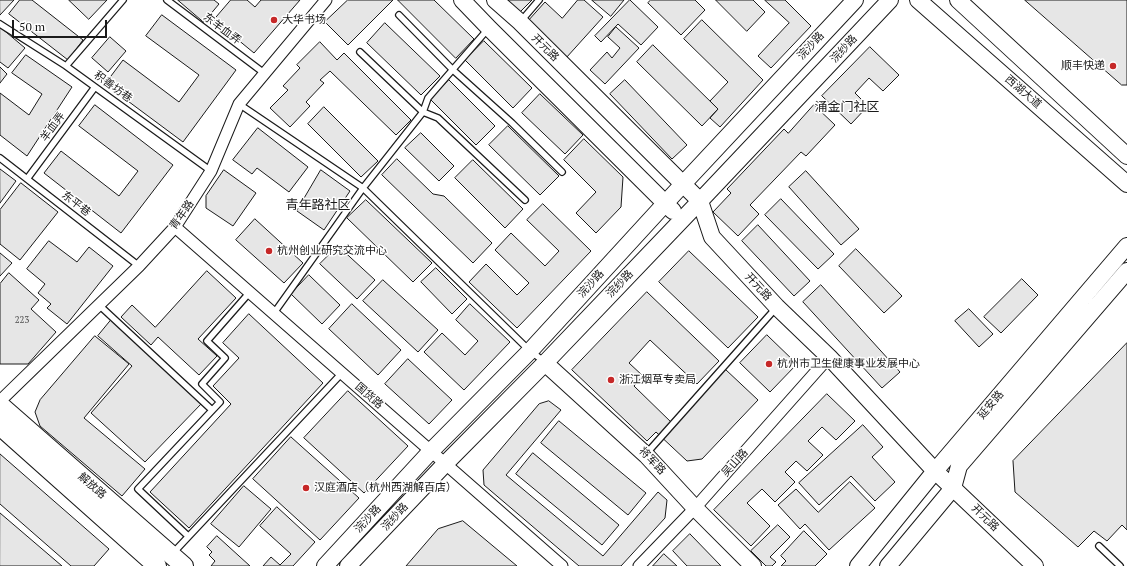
<!DOCTYPE html>
<html>
<head>
<meta charset="utf-8">
<style>
	body { margin:0 }
	#map { position:relative; width:1127px; height:566px; overflow:hidden; background:#fff; font-family:"PT Serif",serif }
	canvas { display:block }
	.scale { position:absolute; left:12px; top:20px; width:95px; height:18px; box-sizing:border-box; border:2px solid #1a1a1a; border-top:0; padding-left:5px; font-size:12px; line-height:14px; white-space:nowrap; color:#1a1a1a; -webkit-text-stroke:3px #fff; paint-order:stroke }
</style>
</head>
<body>
<div id="map">
<canvas width="1127" height="566"></canvas>
<div class="scale">50 m</div>
</div>
<script>
const ctx = document.querySelector('canvas').getContext('2d');
ctx.lineJoin = 'round';
function paint(path, color) { ctx.fillStyle = color; ctx.fill(path, 'evenodd'); }
function stroke(path, color, width, dash) { ctx.strokeStyle = color; ctx.lineWidth = width; ctx.lineCap = dash ? 'butt' : 'round'; ctx.setLineDash(dash || []); ctx.stroke(path); }
function write(font, color, halo, rows, align = 'center') {
  ctx.font = font + ' "PT Serif","Noto Sans SC",serif'; ctx.lineWidth = 3; ctx.setLineDash([]); ctx.textBaseline = 'middle'; ctx.strokeStyle = halo; ctx.fillStyle = color; for (const [text, x, y, turn = 0] of rows) {
    ctx.save(); ctx.translate(x, y); ctx.rotate((+turn || 0) * Math.PI / 180); ctx.textAlign = isNaN(turn) ? turn : align; if (halo) ctx.strokeText(text, 0, 0); ctx.fillText(text, 0, 0); ctx.restore();
  }
}
const building = new Path2D(`
	M0,0h14l-14,15z
	M20,0h12l51,40 -15,20 -59,-46z
	M69,0h38l-18,19z
	M178,0h36l5,4 -15,18z
	M231,0h16l8,7 6,-7h39l-46,53 -40,-33z
	M348,0h45l-45,45 -23,-23z
	M398,0h36l40,39 -18,19z
	M508,0h24l-12,12z
	M578,0h6l19,17 -37,41 -39,-36 18,-20 17,16z
	M592,0h32l-13,16z
	M630,0l28,27 -17,18 -23,-21 -17,18 -6,-6z
	M651,0h44l10,10 -24,25 -33,-32z
	M716,0h37l12,12 -18,19z
	M765,0h20l26,26 -40,42 -13,-12 31,-33z
	M1025,0h102v85h-5z
	M162,15l74,55 -53,72 -78,-58 18,-24 56,42 20,-27 -53,-39z
	M702,20l61,60 -43,47 -10,-9 8,-9 -8,-8 18,-19 -44,-43z
	M385,23l55,53 -19,19 -54,-52z
	M0,27l25,21 -17,20 -8,-6z
	M616,27l23,21 -34,36 -15,-14 17,-18 5,6 8,-10 -12,-11z
	M110,37l16,14 -18,21 -16,-14z
	M484,41l48,47 -19,20 -48,-48z
	M320,42l17,18 7,-7 67,67 -15,15 -66,-64 -10,9 4,3 -18,19 4,4 -20,21 -20,-19 18,-18 -5,-4 17,-18 -3,-3z
	M653,45l65,64 -16,17 -65,-64z
	M870,47l29,28 -16,16 -14,-13 -14,15 13,13 -17,18 -29,-28z
	M26,55l46,32 -45,69 -27,-21v-42l29,22 13,-21 -30,-21z
	M0,67l7,7 -7,9z
	M449,80l46,46 -19,19 -46,-46z
	M625,80l62,65 -15,14 -62,-65z
	M540,94l43,41 -18,19 -43,-41z
	M95,105l78,60 -52,68 -77,-60 17,-22 58,45 19,-25 -59,-45z
	M814,105l21,20 -29,31 -5,-4 -51,53 9,9 -21,22 -25,-24 18,-19 -4,-4 57,-60 4,4z
	M324,107l54,54 -17,16 -53,-53z
	M508,126l51,50 -19,19 -51,-50z
	M258,128l50,39 -19,25 -32,-24 -5,6 -19,-14z
	M421,133l33,33 -15,15 -34,-33z
	M584,139l39,38 -2,30 -25,26 -20,-20 20,-21 -32,-32z
	M397,159l36,35 11,2 48,47 -19,20 -91,-88z
	M473,160l50,49 -18,19 -50,-50z
	M0,169l16,12 -16,22z
	M224,170l32,23 -23,33 -27,-18v-12z
	M321,170l29,21 -26,39 -27,-19z
	M806,171l53,58 -18,16 -52,-58z
	M21,183l37,29 -38,48 -20,-16v-34z
	M781,199l53,55 -16,15 -53,-54z
	M366,200l66,63 -19,19 -66,-64z
	M543,204l48,47 -74,77 -48,-46 17,-18 31,31 12,-12 -34,-33 16,-17 34,33 14,-15 -32,-31z
	M255,219l48,44 -19,20 -48,-43z
	M758,225l52,56 -16,15 -52,-55z
	M49,241l28,21 12,-15 24,19 -46,58 -20,-16 4,-4 -13,-11 7,-9 -18,-15z
	M338,246l37,34 -18,19 -37,-35z
	M856,249l46,47 -18,17 -45,-47z
	M689,251l69,66 -30,31 -69,-66z
	M0,253l12,10 -12,13z
	M436,268l31,31 -15,15 -31,-32z
	M207,271l29,27 -38,41 19,17 -18,19 -41,-38 -7,8 -30,-28 11,-12 23,22z
	M9,273l30,27 -8,9 25,23 -28,32h-28v-80z
	M309,275l31,30 -18,19 -31,-30z
	M1022,279l16,16 -37,38 -17,-16z
	M383,280l55,50 -20,22 -55,-51z
	M821,285l79,87 -18,16 -79,-86z
	M647,292l72,69 -22,23 -47,-44 -21,23 14,13 -9,10 39,38 52,-55 33,31 -56,59 -15,2 -31,-29 -9,9 -75,-71z
	M352,304l49,46 -23,25 -49,-46z
	M470,304l40,38 -46,48 -40,-38 18,-19 23,22 13,-14 -22,-21z
	M969,309l24,25 -14,13 -24,-26z
	M249,314l74,69 -134,145 -39,-36 81,-88 -18,-18 26,-28 -16,-15z
	M112,319l90,84 -57,59 -54,-49 41,-47 -34,-30z
	M767,335l30,29 -27,28 -30,-29z
	M95,336l34,28 -45,54 61,51 -23,27 -82,-70 -5,-14 5,-12z
	M1127,343v187l-5,-5 -15,16 -13,-10 -16,16 -63,-55 -2,-31z
	M408,359l44,41 -23,24 -44,-40z
	M348,391l60,55 -44,47 -60,-55z
	M827,394l28,27 -19,19 -14,-13 -14,14 15,14 -16,16 -11,-10 -11,11 10,10 -20,20 -13,-13 -15,14 23,23 -19,20 -37,-36z
	M549,401l12,9 -55,65 97,81 55,-64 9,8 -2,18 -44,48h-42l-95,-81 -1,-15 56,-66z
	M559,421l87,72 -18,22 -87,-72z
	M863,425l20,22 -11,10 23,25 -20,19 -24,-25 -32,29 -20,-22z
	M291,437l68,61 -39,42 -67,-61z
	M533,453l86,72 -17,20 -86,-71z
	M0,454l109,95 -15,17h-23l-71,-62z
	M850,482l25,26 -46,42 -24,-26 -5,5 -22,-24 18,-16 22,23z
	M244,486l27,23 -32,38 -28,-23z
	M277,507l38,35 -22,24h-30l8,-9 9,8 11,-11 -31,-28z
	M0,513l62,53h-62z
	M463,521l54,45h-111l32,-37z
	M778,525l12,12 -20,20 6,5 -4,4h-6l-15,-15z
	M804,531l23,23 -12,12h-34l5,-5 -5,-5z
	M690,534l31,32h-34l-14,-15z
	M217,536l33,30h-39l4,-5 -6,-6 3,-3 -5,-5z
	M664,554l13,12h-24z`);
paint(building, '#e6e6e6');
stroke(building, '#1a1a1a', 1);
const lane = new Path2D(`
	M167,0l97,73
	M399,15l54,55 59,53 50,49
	M521,21l18,-21
	M0,24l66,42 145,105
	M360,52l63,60 15,6 87,82
	M66,66l57,-66
	M239,104l124,84 167,163 15,11
	M0,158l139,108
	M27,179l68,-92
	M99,305l113,105
	M274,313l89,-125 60,-76 5,-14 60,-69
	M646,454l130,-146
	M188,536l-50,-47 82,-87 -18,-18 23,-26 -18,-17 43,-49
	M1099,546l21,20
	M173,553l169,-180`);
const street = new Path2D(`
	M175,227l387,339
	M0,401l139,-135 36,-39 36,-56 28,-67 87,-104
	M639,566l56,-58 134,-151`);
const secondary = new Path2D(`
	M462,0l27,28 184,183
	M495,0l25,22 180,179 12,36 65,70 52,50 106,114 100,95
	M918,0l209,184
	M958,0l169,156
	M545,363l101,92 49,53 58,58
	M325,566l106,-115 99,-100 153,-167 172,-184
	M348,566l98,-103 99,-100 155,-162 190,-201
	M858,566l77,-95 192,-225
	M888,566l65,-78 6,-22 168,-195`);
const primary = new Path2D(`
	M0,405l184,161
	M0,426l157,140`);
stroke(lane, '#1a1a1a', 8);
stroke(street, '#1a1a1a', 13);
stroke(secondary, '#1a1a1a', 18);
stroke(primary, '#1a1a1a', 20);
stroke(lane, '#fff', 5.5);
stroke(street, '#fff', 11);
stroke(secondary, '#fff', 16);
stroke(primary, '#fff', 18);
for (const [x, y, r, color] of [
	[274,20,4,"#c62828"],
	[1113,66,4,"#c62828"],
	[269,251,4,"#c62828"],
	[769,364,4,"#c62828"],
	[611,380,4,"#c62828"],
	[306,488,4,"#c62828"]
]) { const dot = new Path2D(); dot.arc(x, y, r, 0, 2 * Math.PI); ctx.fillStyle = color; ctx.fill(dot); stroke(dot, '#fff', 1.5); }
write('9px', '#4d4d4d', null, [
	["223",22,320]
]);
write('11px', '#1a1a1a', '#fff', [
	["大华书场",282,20],
	["顺丰快递",1105,66,"right"],
	["杭州创业研究交流中心",277,251],
	["杭州市卫生健康事业发展中心",777,364],
	["浙江烟草专卖局",619,380],
	["汉庭酒店（杭州西湖解百店）",314,488]
], 'left');
write('11px', '#1a1a1a', '#fff', [
	["东羊血弄",222,29,37],
	["浣沙路",811,46,-47],
	["开元路",545,48,45],
	["浣纱路",844,49,-47],
	["积善坊巷",113,87,36],
	["西湖大道",1023,92,41],
	["羊血弄",53,127,-54],
	["东平巷",76,204,38],
	["青年路",182,215,-55],
	["浣沙路",591,284,-48],
	["浣纱路",620,284,-46],
	["开元路",758,287,47],
	["国货路",369,396,41],
	["延安路",991,405,-50],
	["将军路",652,461,46],
	["吴山路",735,463,-48],
	["解放路",92,486,41],
	["浣纱路",395,517,-47],
	["开元路",985,518,44],
	["浣沙路",368,519,-47]
]);
write('13px', '#1a1a1a', '#fff', [
	["涌金门社区",847,107],
	["青年路社区",318,205]
]);
</script>
</body>
</html>
